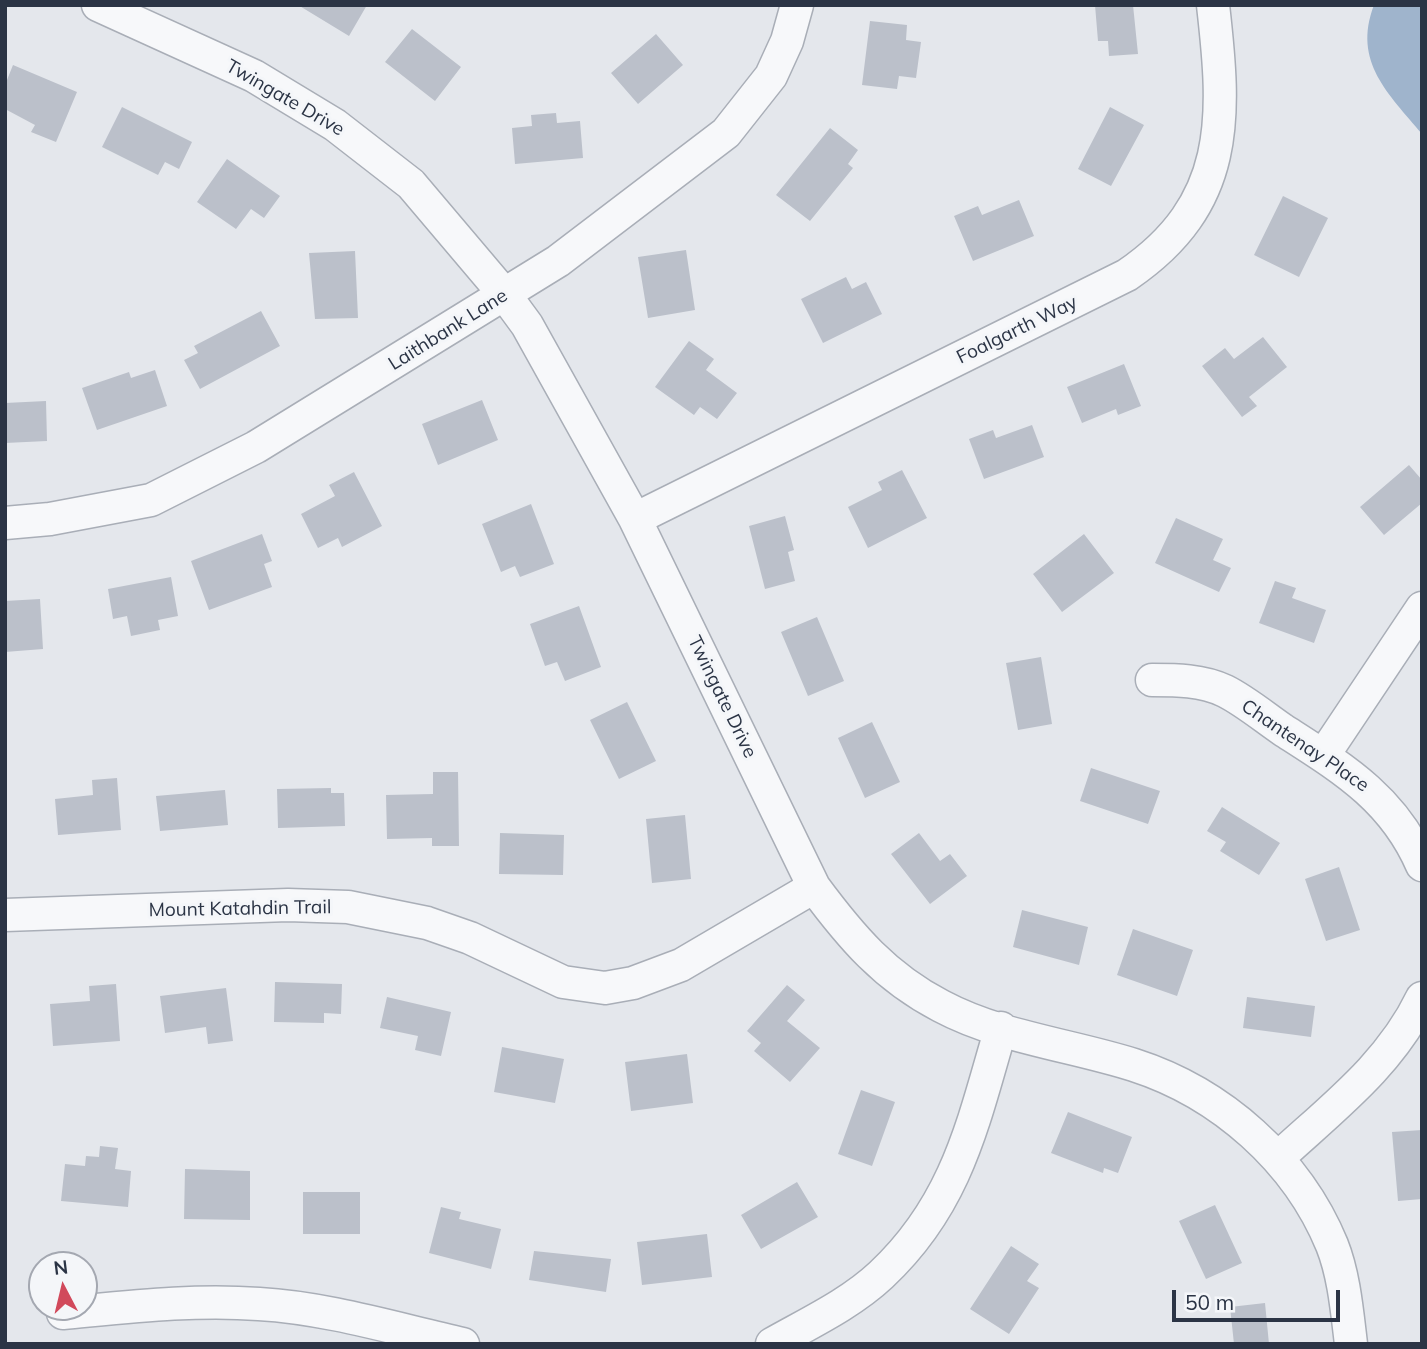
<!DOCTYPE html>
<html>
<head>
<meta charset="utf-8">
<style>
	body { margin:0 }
	#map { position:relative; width:1427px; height:1349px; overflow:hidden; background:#e4e7ec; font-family:Mulish,sans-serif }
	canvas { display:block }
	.frame { position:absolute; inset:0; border:7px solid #2b3445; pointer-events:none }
	.north { position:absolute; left:28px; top:1251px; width:70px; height:70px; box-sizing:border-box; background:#f4f6f9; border:2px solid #a4a8b1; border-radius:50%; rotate:353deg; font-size:19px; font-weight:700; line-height:28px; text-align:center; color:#2b3445 }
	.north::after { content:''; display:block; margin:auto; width:24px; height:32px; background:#d1495b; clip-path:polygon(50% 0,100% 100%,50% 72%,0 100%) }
	.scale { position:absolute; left:1172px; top:1290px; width:168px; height:32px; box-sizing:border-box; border:4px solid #2b3445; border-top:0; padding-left:9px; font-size:21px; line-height:24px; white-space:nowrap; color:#2b3445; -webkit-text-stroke:5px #f4f6f9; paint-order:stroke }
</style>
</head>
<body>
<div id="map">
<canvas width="1427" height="1349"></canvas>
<div class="frame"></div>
<div class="north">N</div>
<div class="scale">50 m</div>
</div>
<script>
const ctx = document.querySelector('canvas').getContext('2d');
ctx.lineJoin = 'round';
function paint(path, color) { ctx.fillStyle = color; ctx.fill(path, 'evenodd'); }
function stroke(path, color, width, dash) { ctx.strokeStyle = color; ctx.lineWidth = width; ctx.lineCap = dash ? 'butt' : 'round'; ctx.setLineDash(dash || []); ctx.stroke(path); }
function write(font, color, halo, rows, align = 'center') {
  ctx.font = font + ' Mulish,sans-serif'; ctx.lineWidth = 6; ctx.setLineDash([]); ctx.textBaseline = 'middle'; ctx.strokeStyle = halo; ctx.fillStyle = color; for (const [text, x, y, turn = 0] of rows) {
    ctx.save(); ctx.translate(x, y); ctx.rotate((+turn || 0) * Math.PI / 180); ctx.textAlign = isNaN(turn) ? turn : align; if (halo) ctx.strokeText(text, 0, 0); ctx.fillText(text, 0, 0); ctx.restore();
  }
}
paint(new Path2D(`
	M1374,5h48v129c-33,-40 -70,-72 -48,-129z`), '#9fb4cc');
paint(new Path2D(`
	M298,5h69l-18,31z
	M1095,5h38l5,49 -29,2 -1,-15h-10z
	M870,21l37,4 -1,15 15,2 -5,36 -17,-2 -2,13 -35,-4z
	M412,29l49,38 -26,34 -50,-39z
	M656,34l27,31 -45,39 -27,-31z
	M13,65l64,27 -21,50 -25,-10 4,-7 -30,-16v-24z
	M122,107l70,35 -13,27 -14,-7 -7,13 -56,-28z
	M1110,107l34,18 -33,61 -33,-17z
	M556,113l1,10 23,-2 3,37 -68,6 -3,-36 20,-2 -1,-11z
	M830,128l28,22 -10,14 5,4 -43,53 -34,-26z
	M227,159l53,37 -16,22 -13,-9 -15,20 -39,-27z
	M1283,196l45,22 -29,59 -45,-22z
	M1019,200l15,36 -61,25 -19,-45 24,-10 4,9z
	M686,250l9,60 -47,8 -10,-61z
	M355,251l3,67 -43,1 -6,-66z
	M846,277l6,12 14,-7 16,32 -59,29 -22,-44z
	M261,311l19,35 -80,43 -16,-29 14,-7 -4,-7z
	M1263,337l24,30 -38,30 8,9 -15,11 -40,-51 23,-18 9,11z
	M689,341l25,18 -8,11 31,23 -20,26 -17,-12 -6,8 -39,-28z
	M1124,364l17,42 -23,9 -2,-6 -34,14 -15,-36z
	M155,370l12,36 -70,24 -15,-42 47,-16 2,6z
	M482,400l16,40 -60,25 -16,-41z
	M46,401l1,40 -42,2v-40z
	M1032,425l12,32 -60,22 -15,-40 24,-9 3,8z
	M1409,465l13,15v23l-38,32 -24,-28z
	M902,470l25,48 -59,30 -20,-41 34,-17 -4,-8z
	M354,472l28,54 -40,21 -4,-9 -20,10 -17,-34 34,-18 -6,-11z
	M531,504l23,60 -34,13 -5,-11 -14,6 -19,-48z
	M785,516l9,34 -6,2 7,29 -30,8 -16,-63z
	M1176,518l47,21 -10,21 18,8 -12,24 -64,-29z
	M262,534l10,27 -8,3 8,23 -63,23 -18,-49z
	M1084,534l30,39 -52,39 -29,-38z
	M171,577l7,39 -20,4 2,10 -29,6 -4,-20 -14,3 -5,-30z
	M1275,581l21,7 -4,10 34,12 -12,33 -55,-20z
	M40,599l3,50 -38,3v-51z
	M579,606l22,61 -36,14 -8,-19 -12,4 -15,-42z
	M817,617l27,64 -36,15 -27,-64z
	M1041,657l11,67 -34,6 -12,-67z
	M627,702l29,59 -37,18 -29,-59z
	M872,722l28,60 -35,16 -27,-60z
	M1091,768l69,23 -12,33 -68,-23z
	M433,772h25l1,74h-27v-8l-45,1 -1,-44 47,-1z
	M117,778l4,52 -63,5 -3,-36 38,-4 -1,-15z
	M331,788v5h13l1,33 -67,2 -1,-39z
	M225,790l3,35 -68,6 -4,-35z
	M1222,807l58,36 -21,32 -39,-24 6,-9 -19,-11z
	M685,815l6,64 -39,4 -6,-64z
	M500,833l64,2 -1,40 -64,-1z
	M919,833l21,28 10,-7 17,22 -37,28 -39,-50z
	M1339,867l21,63 -34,11 -21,-62z
	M1022,910l66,17 -9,38 -66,-18z
	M1133,929l60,21 -16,46 -60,-21z
	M275,982l67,2 -1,30 -17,-1v10l-50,-1z
	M116,984l4,57 -67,5 -3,-42 40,-3 -1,-15z
	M787,985l18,15 -18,21 33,27 -30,34 -36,-31 7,-8 -14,-12z
	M226,988l7,53 -25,3 -2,-17 -41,6 -5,-37z
	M387,997l64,15 -10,44 -26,-6 3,-14 -38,-8z
	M1247,997l68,9 -4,31 -68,-9z
	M502,1047l62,12 -9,44 -61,-11z
	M687,1054l6,49 -62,8 -6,-49z
	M861,1090l34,12 -23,64 -34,-12z
	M1068,1112l64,25 -14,36 -14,-5 -1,5 -52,-20z
	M1422,1130v69l-24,2 -6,-69z
	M100,1146l18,2 -3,21 16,2 -3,36 -67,-6 4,-37 20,2 1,-10 13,1z
	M185,1169l65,2v49l-66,-1z
	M797,1182l21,35 -57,32 -20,-34z
	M303,1192h57v42h-57z
	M1215,1205l27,58 -36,16 -27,-58z
	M441,1207l20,5 -2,7 42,10 -10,40 -62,-16z
	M707,1234l5,43 -70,8 -5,-43z
	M1011,1246l28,18 -12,17 12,7 -30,46 -39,-25z
	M534,1251l77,8 -5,33 -77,-12z
	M1265,1303l4,41h-35l-4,-37z`), '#bbc0ca');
const minor = new Path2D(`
	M98,5l156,71 81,49 76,59 94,111 22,30 108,194 179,368c37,50 71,90 127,119 58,31 130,39 193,59 87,28 163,95 198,180 12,30 15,66 19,99
	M635,519l492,-244c104,-71 99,-157 86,-270
	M5,523l45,-4 101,-19 105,-53 302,-186 168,-128 45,-57 16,-35 10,-36
	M1152,680c24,0 50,0 73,11 20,10 39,26 58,39 59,38 110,68 139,135
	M1323,756l99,-148
	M5,915l283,-10 60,2 79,16 43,15 93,44 42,6 28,-5 48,-18 133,-78
	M1278,1158c53,-49 112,-93 144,-160
	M63,1313c65,-6 131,-14 196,-9 69,4 137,25 204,40
	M772,1344c37,-21 78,-40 109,-69 76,-71 92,-152 120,-247`);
stroke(minor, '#a9aeb7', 35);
stroke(minor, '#f7f8fa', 32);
write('19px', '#2b3445', '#f4f6f9', [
	["Twingate Drive",285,98,30],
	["Laithbank Lane",448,330,-32],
	["Foalgarth Way",1017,330,-26],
	["Twingate Drive",722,697,64],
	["Chantenay Place",1305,746,34],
	["Mount Katahdin Trail",240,909,-1]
]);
</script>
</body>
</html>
